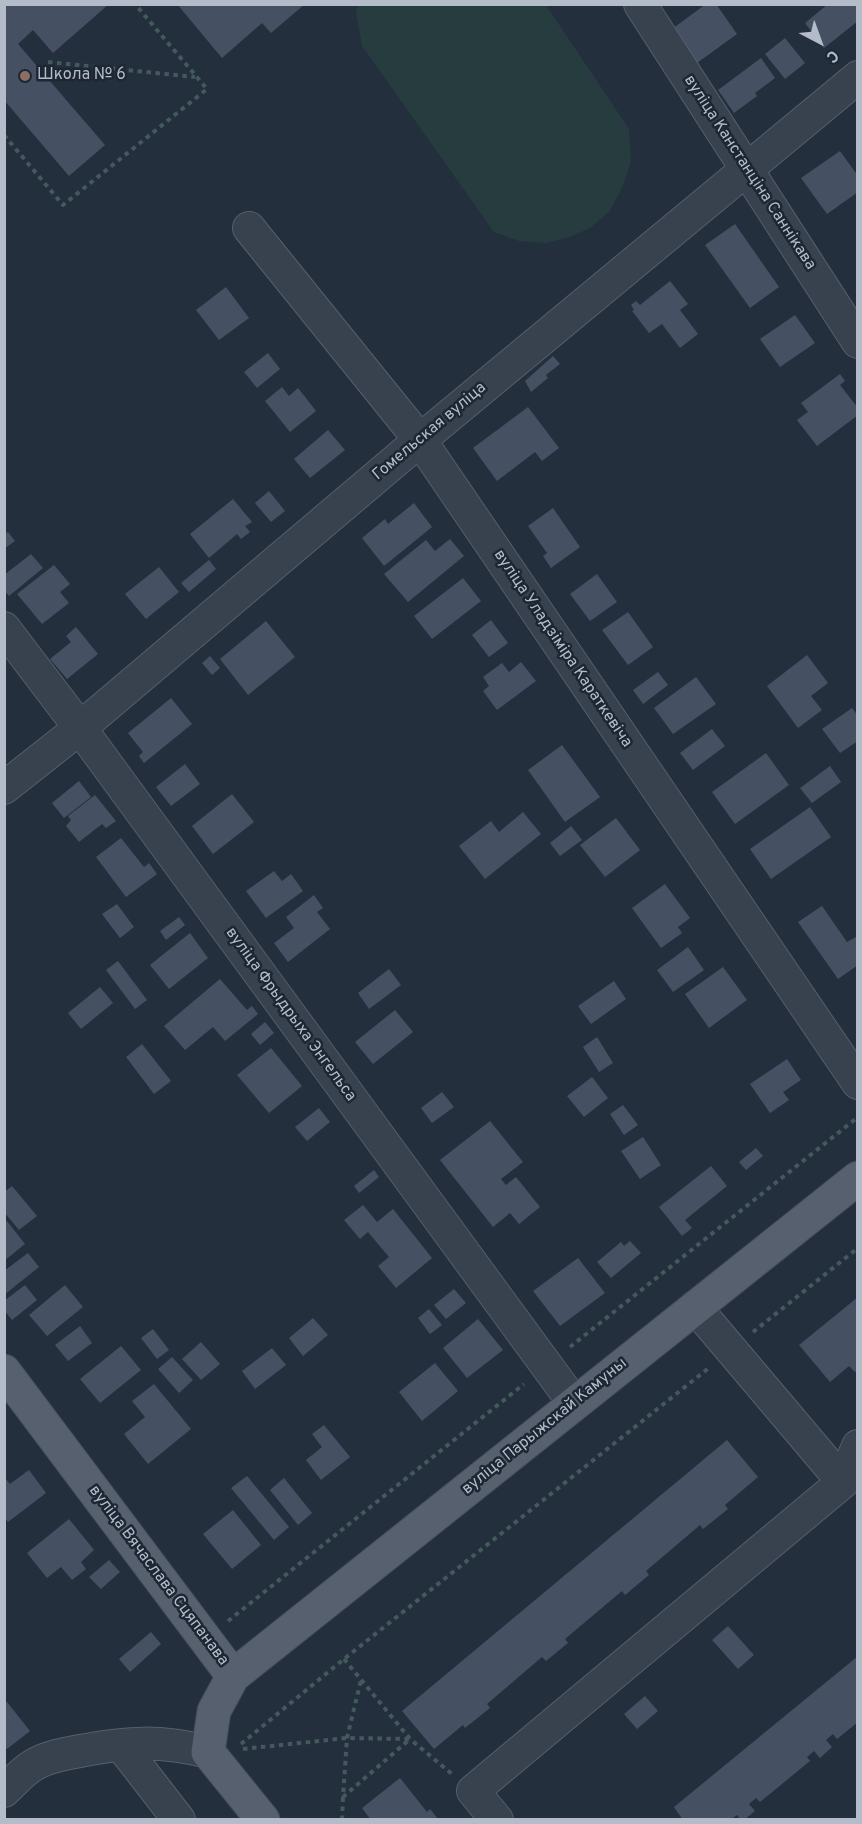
<!DOCTYPE html>
<html>
<head>
<meta charset="utf-8">
<style>
	body { margin:0 }
	#map { position:relative; width:862px; height:1824px; overflow:hidden; background:#242f3e; font-family:Overpass,sans-serif }
	canvas { display:block }
	.frame { position:absolute; inset:0; border:6px solid #b4bcc9; pointer-events:none }
	.north { position:absolute; left:790px; top:12px; width:60px; height:60px; -webkit-text-stroke:4px #1d2633; paint-order:stroke; rotate:139deg; font-size:16px; font-weight:700; line-height:24px; text-align:center; color:#b4bcc9 }
	.north::after { content:''; display:block; margin:auto; width:21px; height:27px; background:#b4bcc9; clip-path:polygon(50% 0,100% 100%,50% 72%,0 100%) }
</style>
</head>
<body>
<div id="map">
<canvas width="862" height="1824"></canvas>
<div class="frame"></div>
<div class="north">С</div>
</div>
<script>
const ctx = document.querySelector('canvas').getContext('2d');
ctx.lineJoin = 'round';
function paint(path, color) { ctx.fillStyle = color; ctx.fill(path, 'evenodd'); }
function stroke(path, color, width, dash) { ctx.strokeStyle = color; ctx.lineWidth = width; ctx.lineCap = dash ? 'butt' : 'round'; ctx.setLineDash(dash || []); ctx.stroke(path); }
function write(font, color, halo, rows, align = 'center') {
  ctx.font = font + ' Overpass,sans-serif'; ctx.lineWidth = 5; ctx.setLineDash([]); ctx.textBaseline = 'middle'; ctx.strokeStyle = halo; ctx.fillStyle = color; for (const [text, x, y, turn = 0] of rows) {
    ctx.save(); ctx.translate(x, y); ctx.rotate((+turn || 0) * Math.PI / 180); ctx.textAlign = isNaN(turn) ? turn : align; if (halo) ctx.strokeText(text, 0, 0); ctx.fillText(text, 0, 0); ctx.restore();
  }
}
paint(new Path2D(`
	M358,4l188,1 83,124 2,32 -9,27 -13,24 -19,16 -20,9 -24,6 -27,-2 -25,-9 -132,-186 -6,-34z`), '#263c3f');
paint(new Path2D(`
	M4,4h105l-56,49 -20,-23 -15,14 87,101 -36,31 -65,-76z
	M177,4h128l-34,29 -9,-10 -40,35z
	M706,4h10l21,30 -40,29 -25,-34z
	M828,4h30v17l-34,27 -19,-25z
	M785,38l20,25 -20,16 -20,-25z
	M761,58l14,20 -20,15 2,3 -23,17 -16,-23z
	M840,151l18,25v16l-31,22 -26,-36z
	M735,224l44,63 -29,21 -45,-63z
	M670,281l18,23 -8,6 18,24 -18,14 -18,-24 -13,9 -17,-22 2,-1 -3,-5 5,-4 4,4z
	M226,287l23,31 -30,22 -23,-30z
	M795,315l20,28 -35,24 -20,-28z
	M268,353l12,16 -23,19 -13,-16z
	M553,356l7,8 -14,11 2,3 -17,14 -6,-11z
	M840,374l5,7 -5,4 18,23v7l-41,31 -20,-26 11,-8 -7,-9z
	M282,387l7,9 9,-8 18,23 -26,21 -25,-31z
	M528,407l31,41 -17,13 -7,-9 -38,29 -24,-33z
	M328,430l17,20 -35,28 -16,-19z
	M269,491l16,20 -14,11 -16,-19z
	M233,499l19,23 -7,4 5,6 -9,7 -4,-5 -28,24 -19,-24z
	M414,503l18,24 -48,39 -22,-28 23,-19 3,5z
	M553,508l27,39 -29,21 -8,-12 4,-3 -19,-27z
	M8,532l7,9 -11,8v-15z
	M450,539l14,17 -56,46 -24,-28 42,-34 9,11z
	M31,554l12,14 -34,28 -5,-6v-15z
	M209,560l7,9 -27,23 -8,-9z
	M54,565l16,19 -10,8 9,11 -27,21 -25,-30z
	M159,567l20,25 -33,27 -21,-25z
	M597,574l20,28 -27,19 -20,-27z
	M463,578l18,23 -49,38 -18,-23z
	M628,612l25,35 -25,18 -26,-35z
	M491,620l17,23 -19,14 -17,-22z
	M266,621l29,36 -47,38 -28,-36z
	M76,627l22,27 -31,25 -17,-20 21,-17 -5,-6z
	M807,655l21,28 -17,13 11,14 -24,18 -31,-42z
	M210,656l10,12 -8,7 -10,-12z
	M521,662l15,19 -39,29 -14,-19 6,-5 -6,-9 19,-14 7,9z
	M658,672l10,13 -25,19 -10,-14z
	M696,677l20,27 -43,30 -19,-26z
	M171,698l21,26 -48,39 -5,-7 4,-4 -15,-19z
	M852,708l6,8v25l-18,12 -18,-24z
	M712,729l13,17 -32,24 -13,-17z
	M562,745l38,52 -35,25 -37,-52z
	M766,753l23,32 -54,39 -23,-32z
	M185,764l15,20 -29,22 -15,-19z
	M830,766l11,16 -29,21 -12,-15z
	M79,781l12,16 -27,21 -12,-15z
	M232,794l22,28 -41,32 -21,-28z
	M95,795l21,26 -10,7 -4,-4 -23,18 -13,-16 5,-6 -3,-4z
	M810,807l21,30 -60,42 -21,-30z
	M523,812l18,22 -56,45 -26,-33 32,-25 8,11z
	M616,818l24,32 -35,27 -25,-32z
	M571,826l11,14 -22,16 -10,-13z
	M121,838l23,29 5,-4 8,11 -31,23 -30,-40z
	M274,871l8,10 9,-7 12,17 -37,27 -20,-27z
	M665,884l25,34 -12,9 4,6 -21,15 -29,-40z
	M314,895l9,13 -6,4 13,17 -42,33 -14,-19 20,-15 -8,-11z
	M117,904l17,23 -14,11 -18,-24z
	M822,906l25,36 9,-5 2,2v26l-20,14 -40,-57z
	M179,917l6,8 -19,15 -6,-9z
	M190,933l18,25 -39,31 -19,-24z
	M688,947l16,23 -31,22 -16,-22z
	M118,961l29,39 -12,9 -29,-39z
	M723,967l24,33 -38,28 -24,-34z
	M389,969l12,16 -32,24 -11,-16z
	M220,979l27,31 5,-4 6,8 -33,27 -12,-14 -28,23 -21,-24z
	M614,981l12,18 -35,25 -13,-18z
	M100,987l13,16 -32,26 -13,-16z
	M395,1010l18,22 -40,32 -18,-22z
	M265,1022l9,11 -14,12 -9,-11z
	M597,1037l16,26 -14,9 -16,-25z
	M142,1044l29,37 -17,13 -28,-37z
	M271,1048l31,38 -33,27 -32,-38z
	M787,1059l14,21 -18,12 6,8 -19,13 -20,-29z
	M592,1077l16,21 -24,19 -17,-21z
	M442,1092l12,15 -22,16 -11,-15z
	M623,1105l15,20 -14,10 -14,-21z
	M319,1108l11,14 -23,19 -12,-14z
	M490,1121l33,41 -22,17 5,6 10,-8 24,30 -21,17 -9,-11 -17,14 -53,-67z
	M643,1137l18,28 -21,14 -19,-28z
	M756,1148l7,8 -17,14 -7,-8z
	M711,1166l16,20 -42,34 7,8 -10,8 -23,-29z
	M374,1170l5,7 -20,16 -5,-7z
	M12,1186l25,30 -18,14 -15,-18v-20z
	M363,1205l14,17 16,-13 39,49 -36,30 -18,-22 11,-9 -21,-25 -8,7 -16,-19z
	M7,1221l18,23 -21,17v-38z
	M630,1241l11,12 -30,25 -14,-16 24,-20 3,4z
	M28,1253l11,14 -35,28v-24z
	M578,1258l27,35 -45,33 -27,-35z
	M25,1285l12,15 -25,20 -8,-10v-9z
	M65,1285l18,22 -36,29 -18,-21z
	M454,1289l12,14 -20,16 -12,-14z
	M858,1297v73l-3,2 -6,-6 -19,16 -31,-37z
	M429,1309l13,16 -12,9 -12,-16z
	M313,1318l15,17 -25,21 -14,-18z
	M478,1319l25,31 -36,28 -24,-30z
	M80,1326l12,17 -24,18 -13,-16z
	M153,1329l16,21 -12,9 -16,-21z
	M201,1342l19,22 -19,16 -19,-21z
	M121,1346l20,24 -41,33 -20,-24z
	M272,1348l14,17 -31,24 -13,-18z
	M172,1357l21,23 -14,13 -21,-24z
	M435,1363l23,28 -36,30 -23,-29z
	M154,1384l37,45 -43,35 -24,-30 21,-17 -13,-16z
	M324,1425l26,32 -29,23 -15,-20 16,-13 -10,-13z
	M727,1440l31,37 -33,28 3,4 -25,20 -3,-4 -54,46 3,4 -24,20 -3,-4 -57,48 3,4 -22,18 -4,-4 -55,47 3,4 -25,20 -2,-3 -29,24 -32,-38z
	M29,1470l17,23 -38,29 -4,-5v-40l6,7z
	M247,1476l42,51 -15,13 -43,-52z
	M284,1478l28,35 -14,12 -28,-35z
	M233,1510l28,35 -29,24 -29,-35z
	M69,1519l25,31 -13,12 5,7 -14,11 -11,-13 -14,11 -20,-25z
	M109,1560l11,12 -19,17 -12,-12z
	M728,1626l26,29 -16,14 -26,-29z
	M151,1632l10,12 -31,28 -11,-13z
	M858,1656v66l-21,17 -4,-5 -7,6 6,7 -12,11 -6,-7 -7,6 3,4 -50,41 -4,-4 -7,6 6,7 -11,9h-3l-4,-5 -7,5h-47l-9,-13z
	M645,1696l13,15 -21,18 -13,-15z
	M7,1702l23,29 -23,18 -3,-3v-43z
	M400,1778l27,34 3,-3 9,11h-68l-9,-12z`), '#455162');
const minor = new Path2D(`
	M640,4l218,338
	M249,228l171,212 438,643
	M4,628l76,100 494,675
	M4,788l76,-60 340,-288 438,-363
	M695,1307l148,175 15,-36
	M121,1745l58,75
	M4,1791c9,-8 18,-19 28,-25 14,-9 32,-12 48,-15 48,-9 80,-11 128,1
	M497,1820l-24,-29 370,-309`);
const major = new Path2D(`
	M4,1371l229,305 -19,35 -6,41 55,68
	M233,1676l625,-498`);
stroke(minor, '#565f6c', 34);
stroke(major, '#414a57', 35);
stroke(new Path2D(`
	M48,62l147,15
	M4,135l59,70 144,-116 -72,-85
	M753,1332l105,-84
	M570,1347l288,-230
	M228,1621l296,-237
	M344,1659l66,80 42,35
	M241,1744l103,-85 366,-292
	M243,1749l104,-11 63,1 -67,58 4,-59 14,-58
	M342,1820l1,-23`), '#44595c', 4, [4.5, 4.5]);
stroke(minor, '#38414e', 32);
stroke(major, '#56606e', 33);
for (const [x, y, r, color] of [
	[25,76,6,"#8d6e63"]
]) { const dot = new Path2D(); dot.arc(x, y, r, 0, 2 * Math.PI); ctx.fillStyle = color; ctx.fill(dot); stroke(dot, '#1d2633', 2); }
write('16px', '#b4bcc9', '#1d2633', [
	["Школа № 6",37,76]
], 'left');
write('16px', '#b4bcc9', '#1d2633', [
	["вуліца Канстанціна Саннікава",749,173,57],
	["Гомельская вуліца",430,432,-40],
	["вуліца Уладзіміра Караткевіча",562,649,56],
	["вуліца Фрыдрыха Энгельса",290,1015,54],
	["вуліца Парыжскай Камуны",545,1427,-39],
	["вуліца Вячаслава Сцяпанава",158,1576,53]
]);
</script>
</body>
</html>
